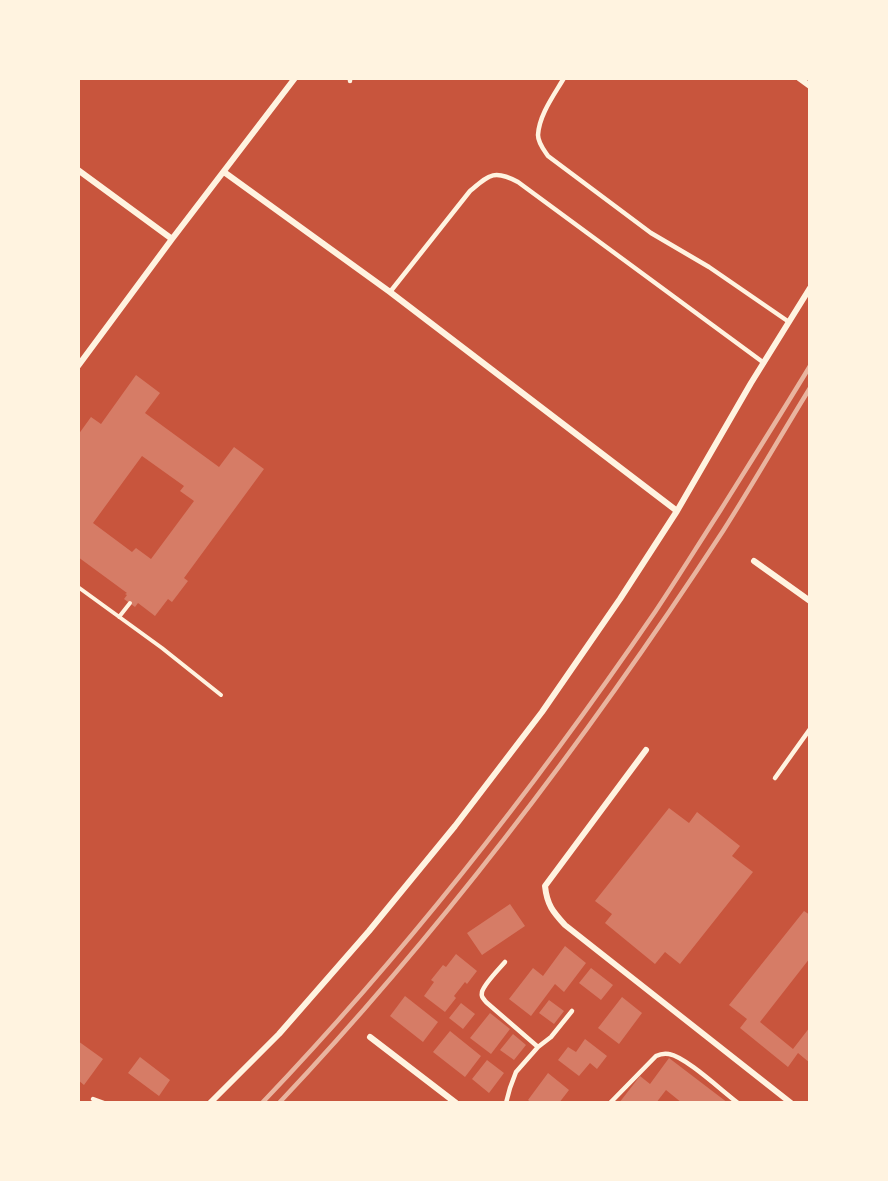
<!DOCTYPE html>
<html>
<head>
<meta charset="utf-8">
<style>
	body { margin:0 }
	#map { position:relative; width:888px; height:1181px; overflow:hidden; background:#c8553d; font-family:"Noto Serif",serif }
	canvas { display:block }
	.frame { position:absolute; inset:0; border:80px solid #fff3e0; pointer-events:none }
</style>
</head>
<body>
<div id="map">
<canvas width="888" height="1181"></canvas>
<div class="frame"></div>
</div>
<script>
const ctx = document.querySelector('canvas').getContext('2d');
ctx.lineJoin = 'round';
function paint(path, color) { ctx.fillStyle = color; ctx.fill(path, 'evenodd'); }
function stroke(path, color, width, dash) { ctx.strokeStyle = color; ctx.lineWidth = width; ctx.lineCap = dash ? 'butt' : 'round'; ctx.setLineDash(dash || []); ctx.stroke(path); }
paint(new Path2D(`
	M136,375l24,18 -15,20 74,54 15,-20 30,22 -80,109 4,3 -16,21 -4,-3 -13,17 -17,-13 -3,4 -11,-8 3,-4 -2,-1 2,-1 -49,-36v-122l13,-18 10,7zM142,456l42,30 -4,5 14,10 -43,58 -15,-11 -4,4 -39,-29z
	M669,808l20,15 8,-11 43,34 -8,10 21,16 -73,92 -15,-12 -10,12 -50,-41 7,-9 -17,-13z
	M510,904l15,22 -43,29 -15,-22z
	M804,911l6,4v43l-50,64 33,27 17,-22v36l-12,-10 -10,14 -48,-39 7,-9 -18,-14z
	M565,946l21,17 -22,29 -9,-8 -24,32 -22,-17 24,-31 10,8z
	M456,954l21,17 -10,13 -2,-2 -11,14 2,2 -11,14 -21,-16 10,-14 -3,-2 12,-15 3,2z
	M591,968l22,17 -12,15 -22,-17z
	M405,996l33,26 -15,20 -33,-26z
	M622,997l20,16 -23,31 -21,-16z
	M549,1000l15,11 -10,13 -15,-11z
	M461,1003l14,11 -12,15 -14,-11z
	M490,1013l20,16 -19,25 -21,-16z
	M450,1031l31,25 -16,21 -32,-25z
	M513,1034l13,11 -12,15 -14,-10z
	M585,1039l22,17 -10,13 -7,-6 -11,13 -21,-16 10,-13 8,5z
	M78,1041l25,18 -19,26 -6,-5z
	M140,1057l30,23 -11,16 -31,-23z
	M669,1058l59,45h-46l-16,-13 -10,13h-37l21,-27 10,8z
	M487,1060l17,13 -15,20 -17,-14z
	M548,1073l21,17 -10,13h-27l-4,-3z`), '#d67c66');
stroke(new Path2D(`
	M78,587l84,61 59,47
	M119,617l11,-14`), '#fff3e0', 4);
stroke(new Path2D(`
	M564,78c-10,17 -25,37 -26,57 0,8 6,15 10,21l103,77 58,34 80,55
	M350,81v-3
	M390,292l80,-101c19,-16 24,-22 48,-9l246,181
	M775,778l35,-49
	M505,962c-6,7 -21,22 -23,30 -1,5 1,6 4,10l52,45
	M93,1099l11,4
	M506,1103l4,-15 6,-16 22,-25 13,-10 21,-26
	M610,1103l46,-47c4,-2 8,-3 13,-2 17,3 53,37 69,49`), '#fff3e0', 4.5);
stroke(new Path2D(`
	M799,78l11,8
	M78,170l94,69
	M224,172l166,120 287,219
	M78,366l94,-127 123,-161
	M754,561l56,40
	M646,750l-101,136c2,19 8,26 20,39l226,178
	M370,1037l86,66
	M210,1103l69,-69 90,-103 86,-105 87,-114 78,-113 57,-88 74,-128 59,-95`), '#fff3e0', 6);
stroke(new Path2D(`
	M262,1103c145,-152 274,-317 393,-491 22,-33 43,-67 65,-101 30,-48 61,-97 90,-145
	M279,1103c166,-176 312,-370 444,-572 30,-47 58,-96 87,-143`), '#e9b49f', 4.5);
</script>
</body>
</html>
